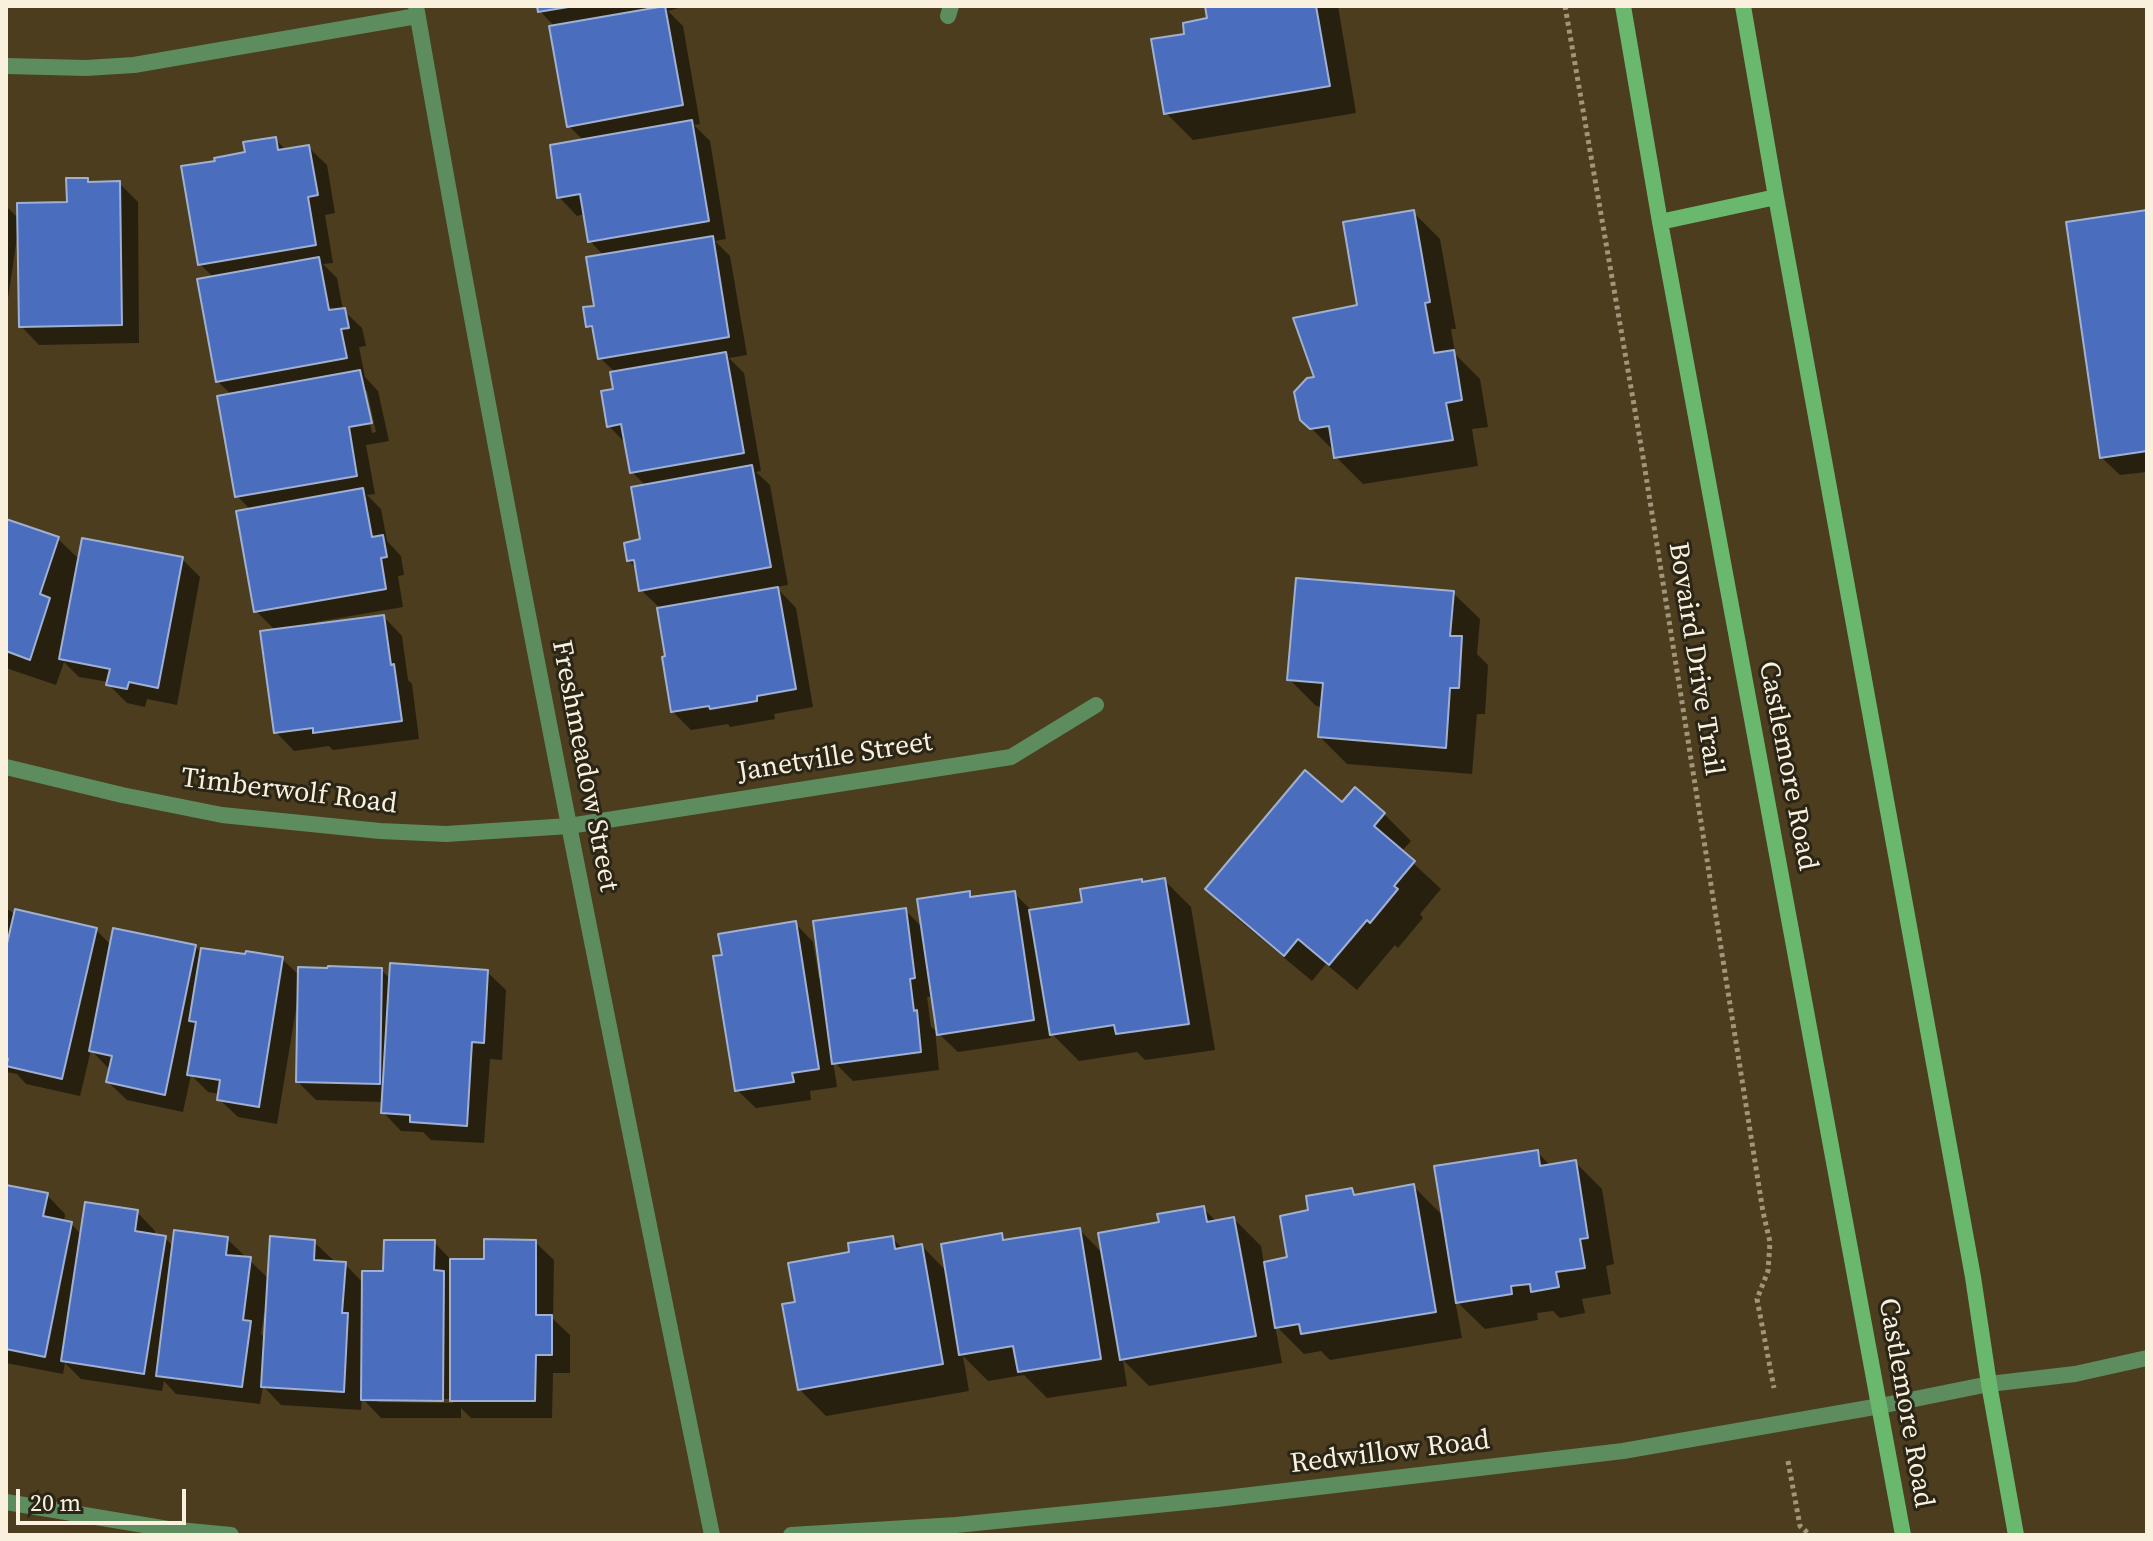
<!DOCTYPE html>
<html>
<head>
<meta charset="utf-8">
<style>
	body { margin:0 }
	#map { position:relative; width:2153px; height:1541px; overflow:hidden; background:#4b3d1d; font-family:"Source Serif 4",serif }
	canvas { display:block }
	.frame { position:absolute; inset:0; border:8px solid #f9f0dd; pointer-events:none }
	.scale { position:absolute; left:16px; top:1489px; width:170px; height:36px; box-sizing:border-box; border:4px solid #f9f0dd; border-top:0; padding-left:10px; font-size:24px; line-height:28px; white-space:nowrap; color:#f9f0dd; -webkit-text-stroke:6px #2b2517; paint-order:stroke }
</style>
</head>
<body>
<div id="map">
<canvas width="2153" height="1541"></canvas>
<div class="frame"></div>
<div class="scale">20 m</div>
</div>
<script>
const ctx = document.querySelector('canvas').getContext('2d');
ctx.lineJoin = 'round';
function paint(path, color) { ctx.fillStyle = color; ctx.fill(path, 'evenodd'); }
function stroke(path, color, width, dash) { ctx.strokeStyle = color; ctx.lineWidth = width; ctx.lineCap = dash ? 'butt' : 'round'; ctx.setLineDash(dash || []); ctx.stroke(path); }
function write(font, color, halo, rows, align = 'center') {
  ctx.font = font + ' "Source Serif 4",serif'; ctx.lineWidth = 6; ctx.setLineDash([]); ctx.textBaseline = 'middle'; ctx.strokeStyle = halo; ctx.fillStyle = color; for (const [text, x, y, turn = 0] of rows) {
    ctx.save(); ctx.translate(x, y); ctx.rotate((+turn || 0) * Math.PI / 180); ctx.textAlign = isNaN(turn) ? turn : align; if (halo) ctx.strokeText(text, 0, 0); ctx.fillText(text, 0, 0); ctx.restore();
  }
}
paint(new Path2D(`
	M539,6h147l-18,5 15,15 17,98 -6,1 16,16 16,98 -11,2 15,15 17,99 -18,3 15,15 17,98 -5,1 14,13 18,100 -12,2 20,21 17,99 -39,7 1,5 -45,8 -2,-3 -37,6 -18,-18 -6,-54 -8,-51 -18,-17 -4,-21 -9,-9 14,-19 4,-55 -14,-14 -5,-27 -18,-19 7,-35v-18l-16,-15 -4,-24 -8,-8 8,-18 8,-52 -14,-15 -5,-27 -8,2 -18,-19 25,-56 -15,-15 -14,-99 -15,-16z
	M1207,6h131l18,107 -163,27 -27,-27 21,-77 23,-16z
	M275,139l12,12 21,-4 19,18 8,48 -10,2 8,48 -10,1 14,14 6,32 19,18 4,18 -7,1 6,30 13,14 11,50 -23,4 9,49 -8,1 14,14 6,32 14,15 3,19 -6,1 5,31 -87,15v4l68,-9 18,19 6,44 4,4 7,55 -86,11 -4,-4 -35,5 -18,-19v-101l-20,-20 -5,-101 -14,-14 -5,-101 -15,-14 -3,-103 -14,-14 17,-101 30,-9zM363,391h4l9,41 -4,1z
	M87,180l3,4 29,-1 19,19 1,141 -100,2 -18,-19 -2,-89h-2l-11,75v-106l13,13 50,-15z
	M1413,212l27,27 16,90h-5l4,25 25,25 8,48 -16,2 6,37 -115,18 -27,-27 -1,-5 -33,-33 15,-40z
	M2147,212v260l-27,3 -19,-18z
	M6,521l52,18 22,21 102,-1 18,18 -23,128 -30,-6 -2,8 -18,-4 -19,-19 1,-2 -30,-5 -15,-15 -8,23 -50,-17z
	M1453,593l27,26 -3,35 11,11 -3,49h-8l-5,60 -125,-10 -27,-27 3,-30 -7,-1 -27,-27z
	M1343,804l41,10 27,27 -10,11 40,37 -21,25 3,4 -25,30 -3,-3 -38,45 -31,-26 -14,17 -78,-65 -27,-27z
	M1164,880l27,27 24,143 -70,10 -8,-8 -58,9 -29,-29 1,6 -93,14 -19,-18 -5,-38 -7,1 4,30 4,3 4,40 -86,11 -20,-20 4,26 -27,4 1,9 -55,8 -19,-18 -13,-134 71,-33 18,19 6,36h4l82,-68 19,19 45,-36 5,5 40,-5 19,19 52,-9 57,-22 2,3z
	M6,908l10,7 80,15 16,16h83l7,7 80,6 18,17 81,-6 10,9 96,-7 19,18 -4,70 -12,-1 -6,84 -53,-3 -8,-8 -22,-1 -18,-19v-10l-67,-2 -18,-18 1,-79h-2l-20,121 -39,-7 -19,-18 1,-5 -12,-2 -17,-17 -8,37 -56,-12 -19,-18 1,-13 -18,-19 -11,46 -54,-12 -9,-10 -11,-2z
	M1537,1152l14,14 24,-4 27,27 12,75 -8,2 5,28 -29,5 3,14 -25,5 -7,-7 -16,2 1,7 -53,9 -30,-29 7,38 -132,22 -9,-9 -17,3 -29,-29 7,38 -133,23 -26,-26 4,26 -80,12 -23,-23 -36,6 -25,-25 6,35 -143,25 -27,-27 -2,-86 55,-49 40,-16 12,12 18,-4 26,27 54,-38 5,6 73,-11 23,24 59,-30 41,-16 14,14 17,-3 27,27 3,18 25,-5 21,-47 41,-22 6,6 57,-9 30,30z
	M6,1187l41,8 18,19 -1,9 7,1 11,11 55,-23 18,19v5l10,2 9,9 53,-8 42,40 45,-37 19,18v4h12l19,20 70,-42 18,19h34l49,-19 19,18 -1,59 17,16v38h-17l-1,45h-81l-10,-10v10h-80l-19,-20 -1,12 -80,-5 -18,-19 -3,18 -84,-10 -12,-13 -2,10 -81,-12 -16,-16 -2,11 -57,-11zM264,1313l3,1 -1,25 -5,-5zM378,1398l75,1v4l-75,-1z`), '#0007');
const building = new Path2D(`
	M537,6h37l-36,6z
	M665,6l18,99 -116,22 -18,-101z
	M1205,6h111l14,80 -166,28 -13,-75 33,-5 -1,-11 24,-5z
	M692,120l17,101 -121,21 -8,-48 -23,4 -7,-53z
	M276,137l2,13 31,-5 9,50 -10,2 8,48 -118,20 -17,-99 34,-5 -1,-3 31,-6 -2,-10z
	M66,178h22v4l32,-1 2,144 -103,2 -2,-124 50,-1z
	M1414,210l16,92 -5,1 9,50 20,-3 8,50 -16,3 7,37 -119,18 -5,-32 -19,3 -10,-9 -6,-28 13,-14 7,-1 -21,-59 64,-13 -14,-83z
	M2147,210v241l-47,7 -34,-236z
	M713,236l16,101 -131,22 -6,-33 -6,1 -3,-20 11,-1 -8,-49z
	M319,257l10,53 16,-2 4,20 -8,1 6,29 -131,24 -19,-103z
	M726,352l18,101 -114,20 -9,-49 -14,3 -6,-36 12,-2 -3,-17z
	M360,370l12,53 -23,4 8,49 -122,21 -18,-101z
	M752,465l19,102 -132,24 -5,-31 -7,1 -3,-18 16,-4 -9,-52z
	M363,488l9,49 11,-2 4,22 -6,1 5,31 -132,23 -18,-101z
	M6,519l53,18 -19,57 10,4 -20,62 -24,-9z
	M82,538l101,19 -25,131 -29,-6 -2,7 -21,-4 4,-16 -51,-10z
	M1296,578l158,13 -4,45h12l-3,52h-9l-4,60 -128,-11 5,-54 -36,-3z
	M778,587l18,102 -39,7v5l-47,8 -1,-3 -38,6 -9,-55 3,-1 -8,-48z
	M384,615l7,50 3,-1 8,57 -89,12v-5l-39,5 -14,-102z
	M1305,770l37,32 13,-15 30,26 -11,13 41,35 -21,25 4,3 -28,34 -3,-3 -38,45 -31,-26 -14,17 -79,-67z
	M1165,878l24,146 -73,10 -2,-9 -64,10 -21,-125 53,-8 -2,-13 62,-10v3z
	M970,891v6l45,-6 19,129 -97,15 -20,-136z
	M906,908l9,70 -5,1 4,32 3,-1 4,42 -89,12 -19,-143z
	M15,909l82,19 -35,151 -56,-13 2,-7h-2v-111z
	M796,921l23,148 -27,4 2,9 -59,9 -22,-135 9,-1 -4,-21z
	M113,928l83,17 -31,150 -59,-13 6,-26 -23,-5z
	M201,948l44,6 1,-3 37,6 -24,150 -42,-7 3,-20 -33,-5 9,-53 -7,-1z
	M390,963l98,7 -4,73 -12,-1 -5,84 -57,-4v-7l-29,-2z
	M328,966l54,2 -2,116 -84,-2 2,-115 29,1z
	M1538,1150l2,16 36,-6 12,78 -8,1 5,29 -29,4 3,15 -28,5 -1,-8 -19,2 1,8 -56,9 -22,-137z
	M1414,1184l22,128 -135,22 -2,-10 -24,4 -11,-66 23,-5 -7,-41 28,-6 -2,-14 46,-8 2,7z
	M6,1185l42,8 -5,23 29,6 -27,135 -39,-8z
	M85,1202l53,8 -3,21 31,5 -22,138 -83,-13z
	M1204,1206l3,16 27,-5 22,119 -136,24 -22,-127 61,-11 -2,-8z
	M1080,1228l21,131 -83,13 -5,-26 -54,9 -18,-111 61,-11 1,7z
	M174,1230l54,7 -2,18 25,2 -8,63 8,1 -9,66 -86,-11z
	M270,1236l45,4 -1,20 32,2 -4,51h6l-4,79 -83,-5z
	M893,1236l2,13 27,-5 21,120 -145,26 -16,-86 13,-2 -7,-39 61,-11 -1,-9z
	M484,1239l52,1v75h16v40h-16l-1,46h-85v-142h34z
	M384,1240h51l-1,30 10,1 -1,130 -82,-1 1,-129h21z`);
paint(building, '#4b6dbd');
stroke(building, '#a0b0d2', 2);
stroke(new Path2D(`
	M1565,6l78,451 120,755 7,30 -2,29 -11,28 17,89
	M1788,1461l12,65 10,9`), '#a1957c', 5, [4, 4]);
stroke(new Path2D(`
	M416,6c89,511 192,1020 296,1529
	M948,16l3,-10
	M6,66l80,2 48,-3 283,-49
	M6,767l116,28 100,20 158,16 66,3 123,-8 442,-69 85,-52
	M6,1502l162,27 63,6
	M791,1535l165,-10 261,-26 406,-48 257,-45 109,-22 86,-10 72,-16`), '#5d8c5e', 16);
stroke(new Path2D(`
	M1623,6l37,216 243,1313
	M1743,6l33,191 197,1080 16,107 27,151
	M1660,222l116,-25`), '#6ab76e', 16);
write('28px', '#f9f0dd', '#2b2517', [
	["Bovaird Drive Trail",1695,659,81],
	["Janetville Street",835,758,-9],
	["Freshmeadow Street",584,766,79],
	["Castlemore Road",1787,766,79],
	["Timberwolf Road",289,792,7],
	["Castlemore Road",1905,1403,80],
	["Redwillow Road",1390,1453,-7]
]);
</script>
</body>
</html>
